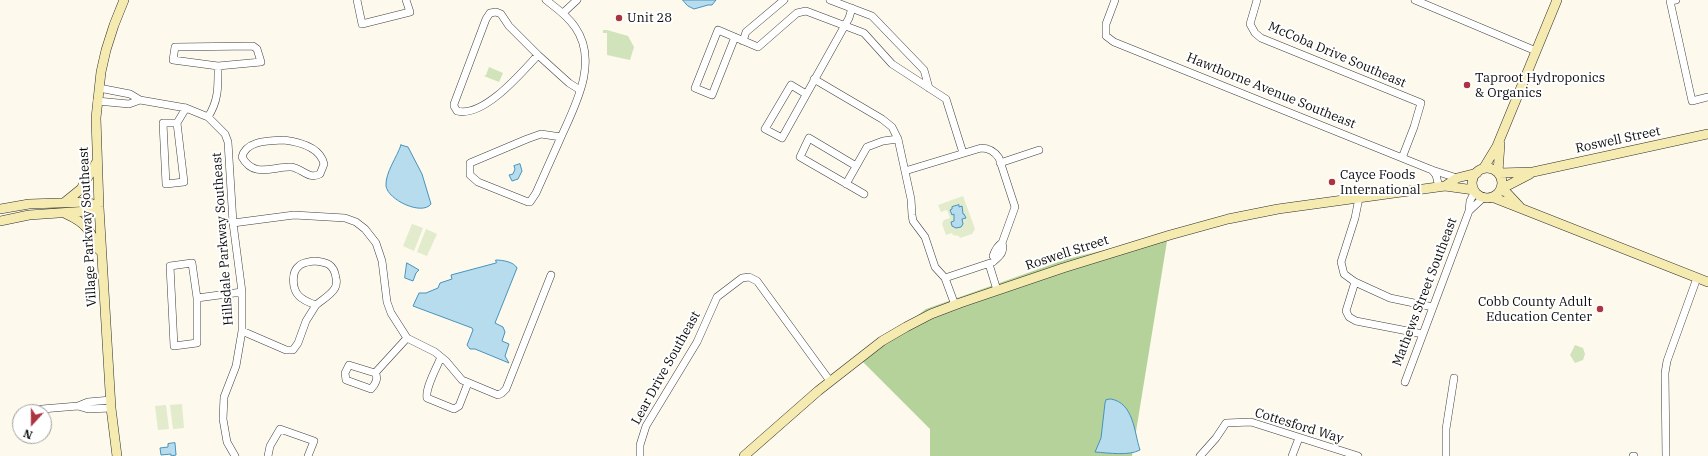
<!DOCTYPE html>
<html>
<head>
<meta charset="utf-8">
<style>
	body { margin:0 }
	#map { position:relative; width:1708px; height:456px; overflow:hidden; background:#fdf9ec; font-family:"IBM Plex Serif",serif }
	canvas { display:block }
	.north { position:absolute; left:12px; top:404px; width:40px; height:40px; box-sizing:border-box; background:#fff; border:1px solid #9e9e9e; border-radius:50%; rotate:201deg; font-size:11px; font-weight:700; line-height:16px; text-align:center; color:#0c0c0c }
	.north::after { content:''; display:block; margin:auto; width:14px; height:18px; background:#ab3440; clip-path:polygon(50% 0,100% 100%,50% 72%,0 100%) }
</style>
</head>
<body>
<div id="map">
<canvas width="1708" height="456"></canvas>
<div class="north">N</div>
</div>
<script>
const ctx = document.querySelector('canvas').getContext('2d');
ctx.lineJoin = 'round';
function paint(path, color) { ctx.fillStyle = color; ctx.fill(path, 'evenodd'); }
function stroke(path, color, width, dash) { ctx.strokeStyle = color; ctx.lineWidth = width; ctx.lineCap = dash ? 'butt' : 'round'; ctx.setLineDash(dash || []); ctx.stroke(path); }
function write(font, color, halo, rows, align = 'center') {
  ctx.font = font + ' "IBM Plex Serif",serif'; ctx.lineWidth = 4; ctx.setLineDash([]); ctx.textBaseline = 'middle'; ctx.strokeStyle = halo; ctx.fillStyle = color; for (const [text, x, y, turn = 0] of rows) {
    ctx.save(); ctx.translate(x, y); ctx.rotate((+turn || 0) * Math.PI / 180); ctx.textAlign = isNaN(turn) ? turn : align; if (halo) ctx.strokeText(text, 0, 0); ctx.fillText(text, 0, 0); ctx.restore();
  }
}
paint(new Path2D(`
	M603,30h4l21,6 6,11 -4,13 -23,-5v-22h-4z
	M489,67l14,6 -4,9 -15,-6 2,-1z
	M1575,345l8,3 2,6 -2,6 -8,3 -5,-8z`), '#d1e3ba');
paint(new Path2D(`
	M1168,235l-36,221h-202v-27l-70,-70 66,-50 141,-50z`), '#b6d29b');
paint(new Path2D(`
	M963,196l12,33 -3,5 -12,4 -1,-2 -6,-1 -1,-2 -6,2 -4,-11 2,-4 6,-2 -3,-8 -6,2 -3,-7zM959,205l7,13 -4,1 -8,-2 -1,-8z
	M412,224l11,4 -9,23 -11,-5z
	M426,229l11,5 -10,22 -10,-4z
	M182,404l2,24 -11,1 -3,-24z
	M166,405l3,24 -11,1 -3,-24z`), '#e2ebcb');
const water = new Path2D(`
	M683,0h33l-4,5h-4l-14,4 -6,-3z
	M401,145l7,2 14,27 9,30c-9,12 -43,-4 -45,-18 -1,-13 11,-29 15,-41z
	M520,164l2,7 -4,8 -6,2 -3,-6 4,-1 2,-5 -1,-3z
	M959,205v2l3,-1 1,8h1l2,4 -4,1 1,5 -2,3 -5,1 -4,-2 -1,-4 3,-1v-7l-2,1 -2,-5 2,-1v-2z
	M496,260c7,0 18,2 21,8l-22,55 8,4 2,5 -3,9 7,3 -4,12 4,7 -34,-14h-5l-3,-4 6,-15 -1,-2 -59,-22 6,-13h7l12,-5 2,-5 12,-4 -1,-4 45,-12z
	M407,263l12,7 -3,3 -3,8 -8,-3z
	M1111,399c23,4 23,33 29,51 -11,6 -31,3 -45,2l6,-14 4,-35 1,-3z
	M175,443l1,12 -5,1v-2l-10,1 -1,-7 8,-1v-3z`);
paint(water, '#b7dcee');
stroke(water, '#4693bd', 1);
const street = new Path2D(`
	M357,0l5,24 48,-12 -4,-12
	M546,0c10,8 21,15 29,27 24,34 1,77 -14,110
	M830,0l42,16 52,54 5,18
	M1115,0l-9,24v12l8,6 318,128 25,8
	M1257,0l-7,24 5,9 6,5 160,65 -7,24 -12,31
	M1415,0l121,51
	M1676,0l-6,1 22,100 16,-4
	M496,12l5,2 8,12 29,29c-16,17 -54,63 -81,56l-3,-5v-2l32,-85 4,-6z
	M563,13l14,-13
	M735,37l-23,58 -17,-7 23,-58 40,17 39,-34 9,-2 58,22 28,31 54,35 17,54
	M743,41l3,-9 38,-32
	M253,46l4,3 4,13 -43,4 -45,-6 2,-13z
	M538,55l31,28 11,7
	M814,79l68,40 10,8 6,12 13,60 1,16 1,6 12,16 10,30 10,11 10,27
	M99,88l31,6 10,6 46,8 22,9 17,17 3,8 5,81 9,69v39l-6,35 -12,31 -1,22 4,23 8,14
	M806,94l-15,-9 -26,44 17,9 67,-120 3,-10
	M97,101l32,3 11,-4
	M208,117c11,-17 10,-31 10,-51
	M177,123h-14l3,61 18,-2 -7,-59 9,-15
	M541,134l20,3 -25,56 -6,9h-2l-50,-20 -8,-7v-12l57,-24z
	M284,140c16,2 36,7 40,24l-4,10c-12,6 -18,-6 -29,-7 -17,-1 -37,12 -49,-10 4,-17 28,-16 42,-17z
	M1000,163l39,-13
	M856,166l-47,-28 -9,19 64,37
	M1432,170l4,5 3,12
	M905,171l76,-23c8,0 14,4 18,10l16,49 -13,36c-5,3 -7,7 -9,13l3,3
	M846,184l21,-37 16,-6 15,-2
	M1359,198l-4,20 -14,44 3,12 11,8 35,16 43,9
	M1469,211l15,-14
	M233,223l61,-8 51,3 11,4 9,7 11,14 6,18 5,41 4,11 16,25 28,14 11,9 16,19 36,15 4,-2 4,-4 45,-114
	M314,261c13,1 20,3 22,17 1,4 1,6 -1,10 -4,7 -13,12 -19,17 -6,-2 -13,-5 -17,-9 -7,-7 -8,-24 0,-30 4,-4 10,-4 15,-5z
	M989,264l8,26
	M945,278l48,-16c6,-6 12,-9 9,-19
	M1355,282l-9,29 3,6 7,4 67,13
	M197,298l-5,-35 -22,3 4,80 23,-3v-45l45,-6
	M242,331l44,19h7l5,-7 8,-22 10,-16
	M441,357c-4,10 -16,31 -14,41l27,11 5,-3 9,-23
	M349,365l26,8c4,5 0,12 -4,16l-25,-9 -1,-7z
	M375,373l32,-35
	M1405,382l64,-171 1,-10 5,-10
	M78,406l10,-4 23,-2
	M42,409l36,-3 10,3 23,-1
	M268,456l2,-10 10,-17 34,12 -6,15
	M640,456v-11l6,-19 51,-84 20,-45 25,-19 7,-1 8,4 73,100
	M1200,456l16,-18 10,-15 25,-1 107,34
	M1292,456l7,-18
	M1446,456v-27l8,-51
	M1633,456h1
	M1666,456l-1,-83 2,-12 30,-83`);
const secondary = new Path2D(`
	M1472 183a15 15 0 1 1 30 0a15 15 0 1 1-30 0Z
	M1483,169l14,-23 60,-146
	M1498,172l2,-28
	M1499,173l34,-1 175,-38
	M1445,186l12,-8 20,-5
	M1501,189l29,-15
	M1500,190l6,2 14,15
	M1492,197l216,85
	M65,202l16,-13 15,-26
	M0,209l29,-5 59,-2 11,5
	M66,214c20,9 24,16 33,36
	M0,221l29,-6 59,-4 11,-4
	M117,456l-6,-48 -12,-201 -3,-89 5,-46 5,-22 8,-25 10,-25
	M744,456l74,-65 64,-50 24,-14 25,-13 29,-11 103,-35 107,-33 58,-16 50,-10 167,-23 29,4`);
stroke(street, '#3f3f3f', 8);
stroke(secondary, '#2e2e2e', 10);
stroke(street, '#fff', 7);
stroke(secondary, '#f5eaaf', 9);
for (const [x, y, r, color] of [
	[619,18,4,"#ab3440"],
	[1467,85,4,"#ab3440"],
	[1332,182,4,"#ab3440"],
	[1600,309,4,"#ab3440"]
]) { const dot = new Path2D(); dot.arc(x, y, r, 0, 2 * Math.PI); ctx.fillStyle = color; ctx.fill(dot); stroke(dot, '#fff', 1.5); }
write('13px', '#0c0c0c', '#fff', [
	["Unit 28",627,18],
	["Taproot Hydroponics",1475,78],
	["& Organics",1475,93],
	["Cayce Foods",1340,175],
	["International",1340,190],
	["Cobb County Adult",1592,302,"right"],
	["Education Center",1592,317,"right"]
], 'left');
write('13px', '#0c0c0c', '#fff', [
	["McCoba Drive Southeast",1337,55,23],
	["Hawthorne Avenue Southeast",1271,91,22],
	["Roswell Street",1618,140,-12],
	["Village Parkway Southeast",88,227,-93],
	["Hillsdale Parkway Southeast",223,239,-94],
	["Roswell Street",1067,253,-18],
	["Mathews Street Southeast",1425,292,-69],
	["Lear Drive Southeast",666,368,-61],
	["Cottesford Way",1299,426,17]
]);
</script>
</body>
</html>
